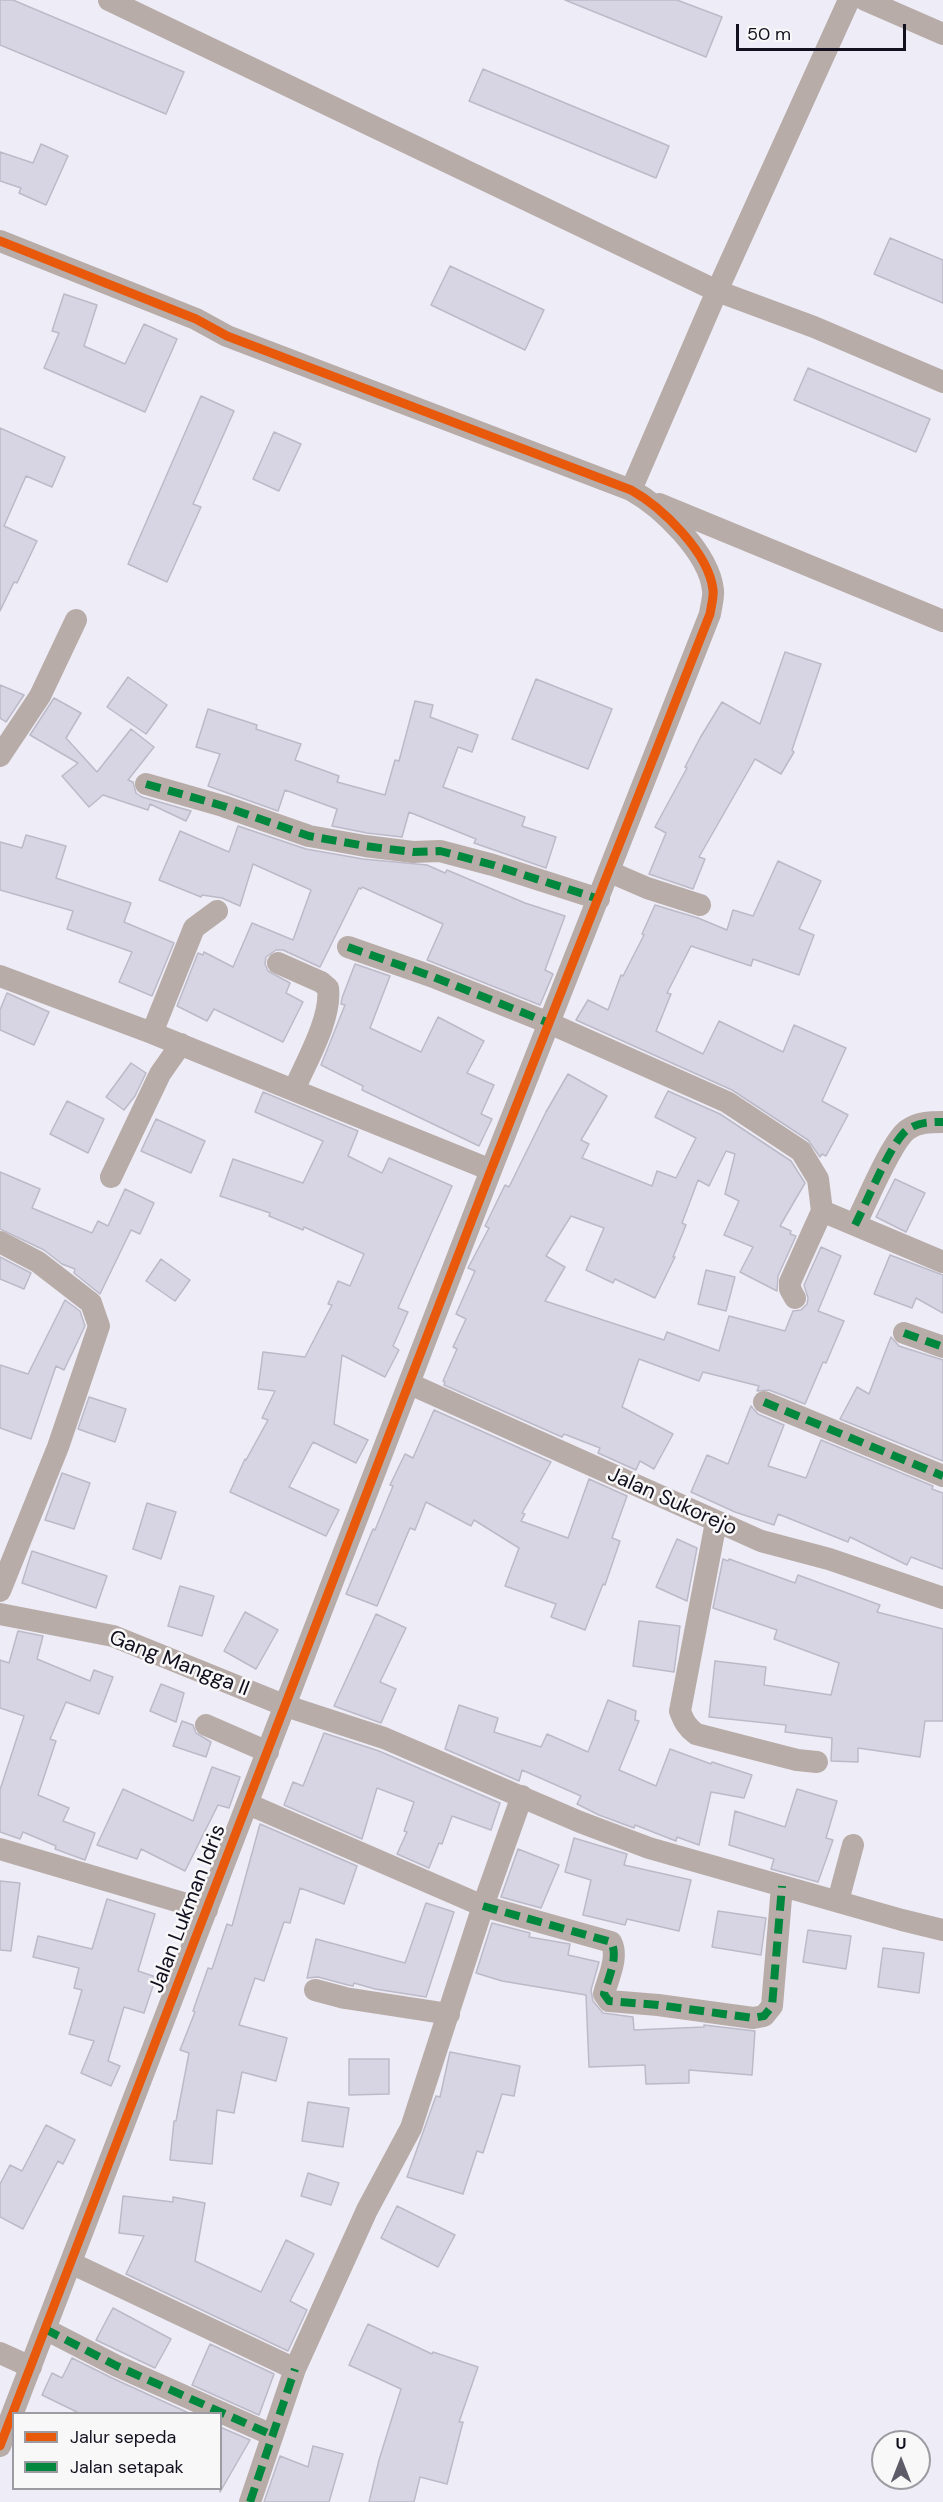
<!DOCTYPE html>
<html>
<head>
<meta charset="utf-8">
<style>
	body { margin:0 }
	#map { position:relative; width:943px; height:2502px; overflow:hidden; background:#eeecf7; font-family:"DM Sans",sans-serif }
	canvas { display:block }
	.legend { position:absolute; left:12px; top:2412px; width:210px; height:78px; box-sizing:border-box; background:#f8f8f8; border:2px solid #9c9ba1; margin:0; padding:8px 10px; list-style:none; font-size:18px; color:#120f1e }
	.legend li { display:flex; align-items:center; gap:12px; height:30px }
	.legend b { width:30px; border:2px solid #9c9ba1 }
	.north { position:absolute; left:871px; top:2430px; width:60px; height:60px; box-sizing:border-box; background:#f8f8f8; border:2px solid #9c9ba1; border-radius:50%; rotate:0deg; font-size:16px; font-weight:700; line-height:24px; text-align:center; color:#120f1e }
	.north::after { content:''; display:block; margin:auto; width:21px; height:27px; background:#5f5c6a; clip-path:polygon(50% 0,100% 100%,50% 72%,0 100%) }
	.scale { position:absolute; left:736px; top:24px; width:170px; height:27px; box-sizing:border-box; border:3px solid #120f1e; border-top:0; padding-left:8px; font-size:18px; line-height:21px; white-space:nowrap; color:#120f1e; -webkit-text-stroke:4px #f8f8f8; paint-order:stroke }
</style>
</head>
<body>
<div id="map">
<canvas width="943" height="2502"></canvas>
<ul class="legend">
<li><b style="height:8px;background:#e8590c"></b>Jalur sepeda</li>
<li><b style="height:8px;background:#00873e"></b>Jalan setapak</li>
</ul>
<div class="north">U</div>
<div class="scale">50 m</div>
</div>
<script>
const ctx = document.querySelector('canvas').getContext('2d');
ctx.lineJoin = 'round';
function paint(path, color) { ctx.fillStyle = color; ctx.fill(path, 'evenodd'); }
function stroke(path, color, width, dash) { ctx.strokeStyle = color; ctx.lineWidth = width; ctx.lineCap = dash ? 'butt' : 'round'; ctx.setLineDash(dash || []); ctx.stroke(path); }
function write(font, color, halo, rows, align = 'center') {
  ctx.font = font + ' "DM Sans",sans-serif'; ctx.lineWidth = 5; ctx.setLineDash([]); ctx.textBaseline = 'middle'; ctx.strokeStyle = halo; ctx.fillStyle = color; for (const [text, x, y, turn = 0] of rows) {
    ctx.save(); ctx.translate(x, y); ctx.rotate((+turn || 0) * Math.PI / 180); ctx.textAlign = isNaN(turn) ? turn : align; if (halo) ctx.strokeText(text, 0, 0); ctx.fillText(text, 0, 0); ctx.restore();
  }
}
const building = new Path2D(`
	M0,0h13l171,72 -18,42 -166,-69z
	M565,0h112l45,17 -16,40z
	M483,69l186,77 -13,32 -187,-77z
	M41,144l27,12 -22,49 -27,-12 2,-5 -21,-7v-29l33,11z
	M890,238l53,22v43l-69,-29z
	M450,266l94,44 -19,40 -94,-45z
	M64,294l33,11 -13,41 41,18 19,-40 33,15 -32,73 -101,-44 15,-35 -7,-2z
	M808,368l122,51 -14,33 -122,-52z
	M201,396l33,15 -41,93 8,3 -34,75 -39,-18z
	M0,428l65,29 -13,30 -26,-11 -22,50 33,15 -20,42 -3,-1 -14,29z
	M274,432l27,12 -22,47 -26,-12z
	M785,652l36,12 -29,86 2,2 -13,22 -26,-15 -56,98 6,2 -12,30 -44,-15 17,-41 -11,-6 32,-59 -2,-1 15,-29 22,-36 38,22z
	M128,677l39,28 -21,29 -39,-27z
	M536,679l76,30 -24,60 -76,-30z
	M0,685l24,10 -18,27 -6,-4z
	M54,698l27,15 -15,25 31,34 34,-43 23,18 -26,33 5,2 3,11 6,4 49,14 -5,10 -36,-17 -2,6 -45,-15 -14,12 -27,-31 16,-13 -48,-28z
	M415,701l18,4 -3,12 48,18 -6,17 -14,-5 -15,40 82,30 -3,9 34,11 -10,31 -72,-25 2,-4 -67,-27 -7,25 -35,-4 -35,-7 5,-17 -52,-19 -7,21 -70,-25 12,-32 -24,-7 12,-38 49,16 -1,4 45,15 -6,16 44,16 -2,6 48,13 10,-35 4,1z
	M238,826l68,23 57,10 64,6 18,8 2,-3 78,33 40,13 -20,54 8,4 -13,31 -113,-45 16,-36 -81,-37 -1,2 -2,-1 -39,79 -37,-17h-7l-10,7 -1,7 3,7 22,12 -4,10 17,9 -20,40 -69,-33 -7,12 -30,-15 21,-53 5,2 1,-3 29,15 19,-44 41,17 18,-50 -58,-26 -13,42 -18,-8 -20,-3 -1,2 -42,-17 21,-49 49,21z
	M26,835l40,11 -10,32 75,25 -7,19 50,21 -22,53 -33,-14 13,-30 -65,-23 6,-18 -73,-21v-48l22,6z
	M778,861l43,20 -22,48 15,6 -15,40 -46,-16 -2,7 -60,-20 -24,47 4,1 -15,37 47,23 16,-33 64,31 11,-27 52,23 -24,53 26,14 -22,41 -4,-2 -2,3 -12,-17 -76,-50 -156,-70 12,-20 20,10 13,-35 2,1 21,-41 -2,-1 13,-29 43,13 29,12 6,-20 20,6z
	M355,964l35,12 -20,52 51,24 17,-35 46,24 -17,32 27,12 -13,29 11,5 -13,27 -117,-56 1,-4 -42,-21 24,-60 -4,-1 1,-6z
	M7,993l42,19 -15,33 -34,-15v-20z
	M131,1063l15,10 -11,23 -11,14 -18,-13z
	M568,1074l39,22 -26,44 8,4 -7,14 70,28 5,-15 19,7 20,-40 -41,-21 13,-26 52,23 71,47 14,22 -25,43 11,5 -1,3 6,2 -18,40 -1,15 -37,-19 13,-25 -29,-12 15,-34 -14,-7 10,-40 -9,-3 -17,35 -11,-6 -16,43 4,2 -13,32h2l-20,41 -40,-19 -2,4 -27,-13 18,-42 -33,-12 -25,40 19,11 -20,34 119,39 3,-8 52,19 10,-35 56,15 8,-20 8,-1 6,-6 1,-6 -4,-13 17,-38 20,9 -23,55 26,10 -18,42 -3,-1 -18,42 -36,-14 -12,1 2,-5 -56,-14 -4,9 -60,-22 -17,48 51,27 -19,35 -14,-8 -4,9 -38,-17 2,-5 -36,-14 -2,3 -118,-52 1,-3 -2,-1 14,-32 -4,-2 13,-28 -10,-5 19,-43 -7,-3 21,-40 -4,-2 20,-41 4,2 37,-75z
	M263,1092l95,39 -10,25 34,17 7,-15 63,28 -54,122 10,4 -15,34 6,4 -14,27 -43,-22 -8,69 34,16 -12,23 -43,-21 -24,45 50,23 -13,26 -96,-44 15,-33 1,1 22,-40 -6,-2 13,-27 -17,-2 5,-37 42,5 27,-52 -4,-1 10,-23 12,5 14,-32 -60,-27 -1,3 -34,-14 1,-3 -50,-17 13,-37 70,24 20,-42 -68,-29z
	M67,1101l37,18 -16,34 -38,-19z
	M156,1119l49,22 -14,32 -50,-22z
	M0,1172l40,17 -8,19 60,25 6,-12 10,5 17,-37 29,14 -14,31 -9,-4 -31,64 -26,-21 1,-4 -13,-5 -18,-14 -44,-21z
	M895,1179l30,14 -19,39 -30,-15z
	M890,1255l53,20v38l-27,-15 -4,10 -38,-14z
	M0,1257l31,16 -7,16 -24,-10z
	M161,1259l29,21 -15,21 -29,-20z
	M706,1270l29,7 -9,34 -28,-7z
	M65,1300l15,11 5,15 -21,44 -8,-4 -25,73 -31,-11v-63l28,9z
	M891,1337l8,9 44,14v101l-103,-42 17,-32 12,7z
	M89,1397l37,12 -11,33 -37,-13z
	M751,1406l7,8 26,11 -16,41 38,12 15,-38 112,46 -1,3 11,4v76l-32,-12 -4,8 -57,-28 -2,5 -70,-28 -4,11 -39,-13 -44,-20 16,-37 21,9z
	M434,1410l117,52 -29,51 3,1 -4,7 47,17 21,-59 38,17 -15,42 8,3 -15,44 -2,-1 -18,46 -34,-13 5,-13 -51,-18 14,-38 -45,-28 -3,6 -45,-24 -11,28 -5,-2 -33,78 -31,-12 27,-65 2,1 18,-44 -3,-1 15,-31 8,4z
	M62,1473l28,10 -16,46 -29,-9z
	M147,1503l29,9 -15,47 -28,-10z
	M677,1539l20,9 -10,53 -31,-14z
	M32,1551l75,25 -11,32 -74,-25z
	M723,1559l5,2 1,-2 66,24 3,-8 82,30 -3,7 66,17v92h-18l-5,36 -62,-9v14l-27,-1 1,-23 -47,-6 1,-7 -77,-8 6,-56 51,6 -2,18 67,10 8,-32 -65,-24 3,-9 -64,-22z
	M180,1586l34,10 -12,40 -34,-10z
	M245,1612l33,18 -22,39 -32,-18z
	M376,1614l30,14 -26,54 16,7 -15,34 -47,-17z
	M639,1621l41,5 -6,46 -41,-6z
	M18,1631l25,5 -6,23 53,22 4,-11 19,7 -14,37 -33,-12 -16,37 6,2 -18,54 31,13 -6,13 32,12 -10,27 -30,-11 1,-3 -33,-14 -3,7 -20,-7v-42l24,-74 -24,-8v-48l9,3z
	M161,1684l23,9 -8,29 -26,-11z
	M608,1700l28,11 -1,9 4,1 -20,49 37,16 14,-37 41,15 1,-2 40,13 -8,23 -33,-6 -12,53 -22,-8 -1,4 -41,-16 -1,3 -35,-13 -22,-11 4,-8 -59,-26 -3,11 -74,-32 14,-44 39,13 -4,14 47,15 6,-13 41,18z
	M182,1721l11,4 3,8 15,9 -5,15 -33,-11z
	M324,1733l55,18 121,52 -9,27 -39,-14 -10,28 -3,-1 -10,25 -32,-14 10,-22 -3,-1 10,-29 -37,-14 -15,51 -78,-34 9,-23 10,4z
	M212,1767l28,10 -11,31 -11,-3 -33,66 -44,-22 -4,10 -40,-14 26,-56 70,32z
	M797,1789l40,12 -11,37 7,2 -15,42 -47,-13 3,-10 -45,-14 6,-34 50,16z
	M260,1824l97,42 -13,38 -44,-16 -10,35 -6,-1 -20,59 -9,-3 -16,47 48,13 -11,43 -34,-9 -8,41 -17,-3 -5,54 -42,-4 4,-39h2l13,-68 -9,-3 15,-38 -2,-1 15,-43 4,1 15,-45 5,2z
	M574,1838l53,16 -3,11 67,15 -12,51 -52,-12 -2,6 -42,-10 8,-35 -26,-8z
	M518,1849l41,16 -18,43 -40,-11z
	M0,1881l20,2 -9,68 -11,-1z
	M107,1899l48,15 -17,57 18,6 -12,36 -20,-6 -16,54 12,5 -9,20 -30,-13 13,-32 -25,-7 13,-44 -8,-2 5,-20 -46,-11 5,-21 54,13z
	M426,1903l28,9 -28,85 -51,-8 -21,-6 -1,3 -5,-1 -30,-8 -11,1 9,-39 89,24z
	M718,1911l48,7 -5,37 -49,-8z
	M492,1923l38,10 -1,4 41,7 -2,11 31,7 -8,28 2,11 10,12 30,4 1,13 70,-3v-2l51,6 -3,44 -63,-5v13l-43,1 -1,-19 -56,2 -3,-72 -84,-14 -26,-8z
	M808,1930l43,6 -5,33 -43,-7z
	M883,1948l41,5 -5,40 -41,-6z
	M450,2052l70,14 -6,30 -12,-2 -19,59 -6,-2 -14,43 -56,-17 29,-81 4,1z
	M349,2059h40v35l-40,1z
	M308,2102l41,6 -6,39 -41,-6z
	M46,2125l29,15 -12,24 -5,-3 -35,68 -23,-12v-33l10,-19 12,6z
	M308,2173l31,10 -8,22 -30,-9z
	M123,2196l50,6v-5l32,6 -10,58 66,31 25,-52 28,14 -24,47 17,9 -19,41 -162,-77 18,-38 -25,-3z
	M397,2206l58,29 -17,32 -57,-29z
	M113,2308l58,31 -16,29 -59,-28z
	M368,2324l64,30 1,-2 45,15 -19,55h4l-16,62 -27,-7 -6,25h-45l10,-42 22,-71 -52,-24z
	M210,2344l64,30 -15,41 -67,-30z
	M72,2358l40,20 79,36h-110l-39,-19 10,-22 10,5z
	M220,2427l30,13 -30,52z
	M313,2446l30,8 -14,48h-65l16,-46 28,11z`);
paint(building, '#d7d5e4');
stroke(building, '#bcbac7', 1.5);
stroke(new Path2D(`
	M109,0l608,291 97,36 129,55
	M865,0l78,34
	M0,241l196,78 31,17 404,154c31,17 78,63 82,100 1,7 -2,16 -3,24l-219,556 -491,1276
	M631,490l86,-199 132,-291
	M659,504l284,117
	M0,756l40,-60 36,-76
	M146,784l77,22 86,30 56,10 48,6 27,-1 53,14 106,34
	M610,872l37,16 53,17
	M348,947l83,29 118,47 178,79 74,49 17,28 4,32 121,51
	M278,963l43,19 7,6c4,30 -22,74 -34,102
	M0,976l152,57 339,137
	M152,1033l42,-105 23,-17
	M111,1177l49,-103 21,-30
	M855,1225c11,-21 36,-83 52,-95 11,-8 23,-8 36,-8
	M0,1242l38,20 44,34 9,7 8,23 -41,121 -58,144
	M795,1298l-5,-9v-7l32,-71
	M904,1333l39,14
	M410,1384l351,157 68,18 114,39
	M764,1402l179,74
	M716,1522l-36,189c4,11 7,16 16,23l101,26 20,2
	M0,1614l113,22 173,70 98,32 196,84 69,26 253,72 41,10
	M206,1725l62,27
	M248,1804l235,102 128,36c8,15 -3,36 -7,52l5,7 49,4 95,13 11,-2 8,-10 10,-120
	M0,1849l207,61
	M838,1901l15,-56
	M315,1990l30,8 104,16
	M71,2263l224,106 72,-159 44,-82 72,-222 39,-110
	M45,2329l72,37 155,69
	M0,2353l31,14
	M250,2502l45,-133`), '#b8aca8', 22);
stroke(new Path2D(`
	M146,784l77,22 86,30 56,10 48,6 27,-1 53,14 106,34
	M348,947l83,29 118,47
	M855,1225c11,-21 36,-83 52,-95 11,-8 23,-8 36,-8
	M904,1333l39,14
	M764,1402l179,74
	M483,1906l128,36c8,15 -3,36 -7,52l5,7 49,4 95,13 11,-2 8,-10 10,-120
	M45,2329l72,37 155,69
	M250,2502l45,-133`), '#00873e', 8, [15, 8]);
stroke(new Path2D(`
	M0,241l196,78 31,17 404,154c31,17 78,63 82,100 1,7 -2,16 -3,24l-219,556 -491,1276`), '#e8590c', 9);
write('21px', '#120f1e', '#f8f8f8', [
	["Jalan Sukorejo",672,1502,24],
	["Gang Mangga II",179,1664,21],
	["Jalan Lukman Idris",188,1909,-69]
]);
</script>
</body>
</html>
